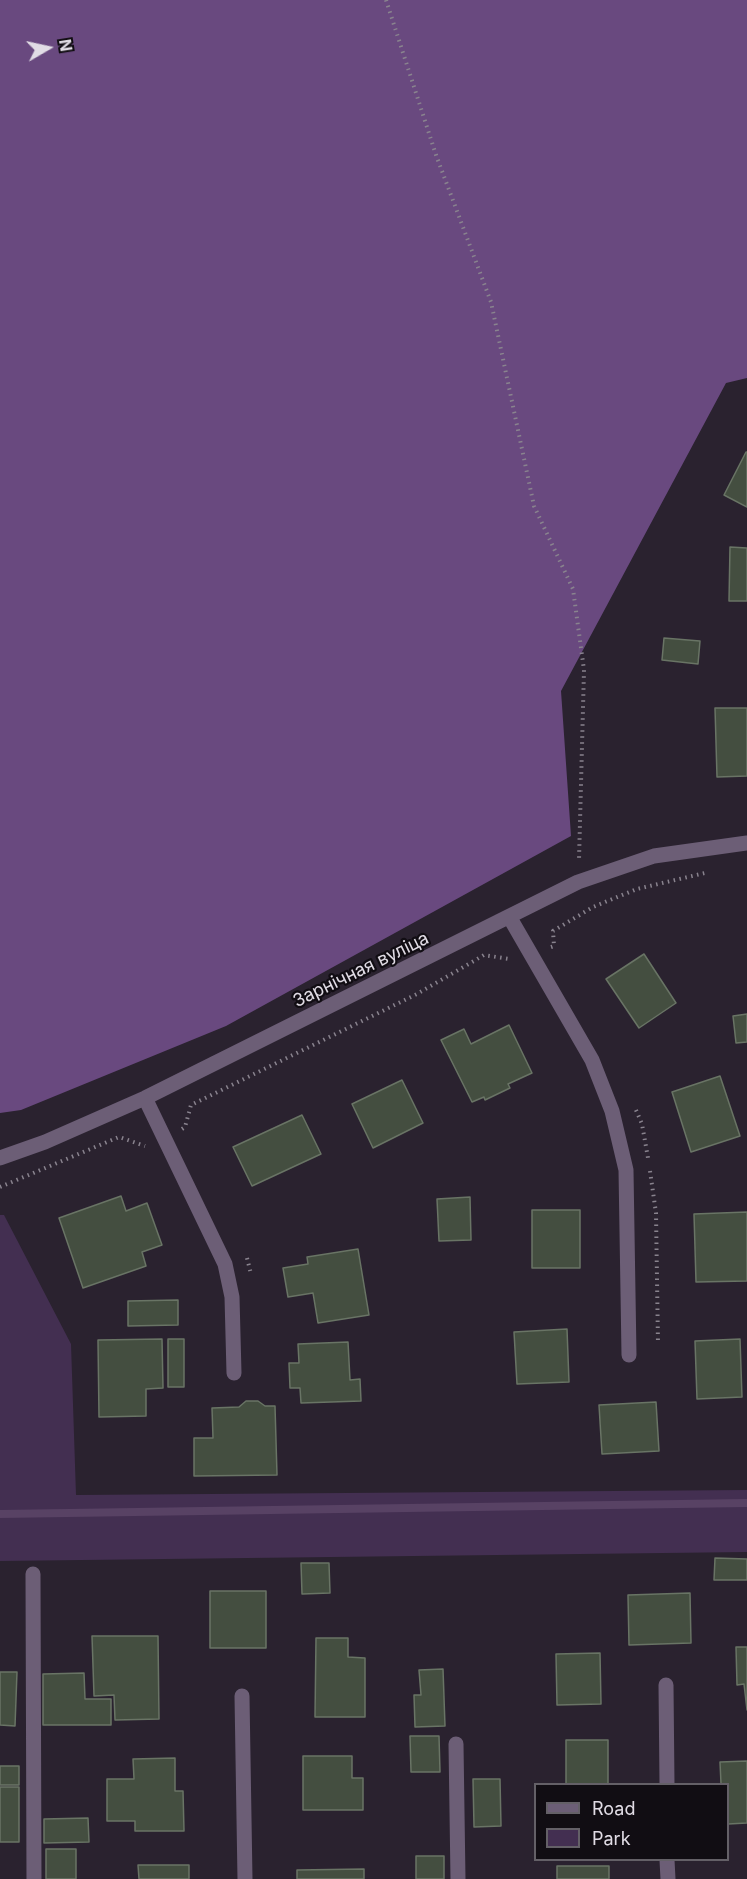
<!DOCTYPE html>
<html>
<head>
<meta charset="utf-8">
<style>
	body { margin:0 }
	#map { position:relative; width:747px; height:1879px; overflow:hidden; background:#2a222f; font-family:Inter,sans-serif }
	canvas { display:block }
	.legend { position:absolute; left:534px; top:1783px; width:195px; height:78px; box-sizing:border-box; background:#110d13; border:2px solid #646067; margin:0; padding:8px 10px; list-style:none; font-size:18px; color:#e1dce5 }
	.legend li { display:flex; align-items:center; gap:12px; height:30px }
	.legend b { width:30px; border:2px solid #646067 }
	.north { position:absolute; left:18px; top:18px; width:60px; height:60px; -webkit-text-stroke:4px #110d13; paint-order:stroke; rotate:81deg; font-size:16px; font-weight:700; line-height:24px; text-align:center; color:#e1dce5 }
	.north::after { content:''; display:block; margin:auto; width:21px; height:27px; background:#e1dce5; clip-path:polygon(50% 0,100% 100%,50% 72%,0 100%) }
</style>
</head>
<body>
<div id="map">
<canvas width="747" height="1879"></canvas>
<ul class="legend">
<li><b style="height:8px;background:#6c5e76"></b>Road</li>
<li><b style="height:16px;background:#432f51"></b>Park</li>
</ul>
<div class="north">N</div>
</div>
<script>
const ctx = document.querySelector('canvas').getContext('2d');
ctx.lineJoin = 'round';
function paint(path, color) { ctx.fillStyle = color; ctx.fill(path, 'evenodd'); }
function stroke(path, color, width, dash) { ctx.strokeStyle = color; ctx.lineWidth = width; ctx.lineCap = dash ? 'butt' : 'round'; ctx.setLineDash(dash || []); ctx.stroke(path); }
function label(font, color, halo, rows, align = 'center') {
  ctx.font = font + ' Inter,sans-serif'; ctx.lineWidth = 4.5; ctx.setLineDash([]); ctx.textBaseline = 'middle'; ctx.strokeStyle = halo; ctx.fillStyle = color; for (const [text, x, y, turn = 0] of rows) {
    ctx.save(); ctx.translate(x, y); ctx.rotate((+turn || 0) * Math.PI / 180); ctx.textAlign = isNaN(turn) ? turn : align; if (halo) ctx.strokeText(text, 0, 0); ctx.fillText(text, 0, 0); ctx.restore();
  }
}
const green = new Path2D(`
	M0,1215h4l67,129 5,151 671,-5v62l-747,9z`);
const forest = new Path2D(`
	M0,0h747v378l-21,5 -165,308 10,145 -345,190 -205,84 -21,3z`);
const stream = new Path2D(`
	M0,1514l747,-11`);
const building = new Path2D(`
	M746,452h1v55l-23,-12z
	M730,547l17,1v53h-18z
	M664,638l36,3 -2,23 -36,-4z
	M715,708h32v68l-30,1z
	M644,954l32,49 -37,25 -33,-49z
	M747,1014v28l-11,1 -3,-27z
	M509,1025l23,48 -24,11 2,4 -25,12 -1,-3 -12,5 -31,-62 23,-11 7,15z
	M720,1076l20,60 -49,16 -19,-60z
	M402,1080l21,43 -50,25 -21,-44z
	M302,1115l19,39 -69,32 -19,-39z
	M121,1196l5,15 21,-8 15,42 -20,7 4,14 -63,22 -24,-70z
	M470,1197l1,43 -32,1 -2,-42z
	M532,1210h48v58h-48z
	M747,1212v69l-51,1 -2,-68z
	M358,1249l11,66 -51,8 -5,-30 -25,4 -5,-29 25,-4 -1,-7z
	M178,1300v25l-50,1v-25z
	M567,1329l2,53 -52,2 -3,-52z
	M162,1339l1,49 -17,1v27l-47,1 -1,-77z
	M168,1339h16v48h-16z
	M740,1339l2,58 -45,2 -2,-58z
	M348,1342l2,38 10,-1 1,22 -60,2 -1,-15h-10l-1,-25h10l-1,-19z
	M246,1401h12l7,5h10l2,69 -83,1v-38h19l-1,-30 27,-1z
	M656,1402l3,49 -57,3 -3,-49z
	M715,1558l32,1v21h-33z
	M301,1563h28l1,30 -28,1z
	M210,1591h56v57h-56z
	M690,1593l1,50 -62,2 -1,-50z
	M92,1636h66l1,83 -44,1 -1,-25 -20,1z
	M316,1638h32v19l17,1v59h-50z
	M736,1647h11v63l-3,-26 -7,1z
	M600,1653l1,51 -44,1 -1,-51z
	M443,1669l2,57 -30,1 -1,-32h7l-2,-25z
	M0,1672h17l-2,54 -15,-1z
	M84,1673l1,26h26v26h-68v-51z
	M410,1736h29l1,36h-29z
	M566,1740h42v44h-42z
	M303,1756h49v22h11v32h-60z
	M175,1758v33h8l1,40h-49v-10h-28v-42h27l-1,-20z
	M747,1761v62l-19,1v-40h-7l-1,-22z
	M0,1766h19v19h-19z
	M473,1779h27l1,47 -27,1z
	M0,1787h19v55h-19z
	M88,1818l1,24 -45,1v-24z
	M46,1849h30v30h-30z
	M416,1856h28v23h-28z
	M138,1865h51v14h-50z
	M557,1866h52v13h-52z
	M364,1869v10h-67v-9z`);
const path = new Path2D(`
	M386,0l50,155 55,147 43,204 39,83 11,81 -5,190
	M551,947l3,-1 -1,-15 40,-24 44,-18 68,-16
	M636,1110l6,14 6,34
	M182,1129l3,-2 6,-22 226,-111 67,-39 25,4
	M650,1171l6,42 2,131
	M0,1187l119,-50 26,9
	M247,1258l4,16`);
const minor = new Path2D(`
	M510,918l82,142 20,51 14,59 3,185
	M145,1098l80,166 7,33 2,76
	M0,1158l45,-16 100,-44 433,-216 76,-26 93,-13
	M33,1574l1,305
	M666,1685l1,99
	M242,1696l3,183
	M456,1744l2,135
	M667,1860l1,19`);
const streetNames = [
	["Зарнічная вуліца",361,970,-26]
];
paint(green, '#432f51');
paint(forest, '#69497f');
stroke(stream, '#584264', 8);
paint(building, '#444e40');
stroke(building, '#697465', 1.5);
stroke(path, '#89838e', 4, [1.5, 4.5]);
stroke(minor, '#6c5e76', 15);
label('18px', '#e1dce5', '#110d13', streetNames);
</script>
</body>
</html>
